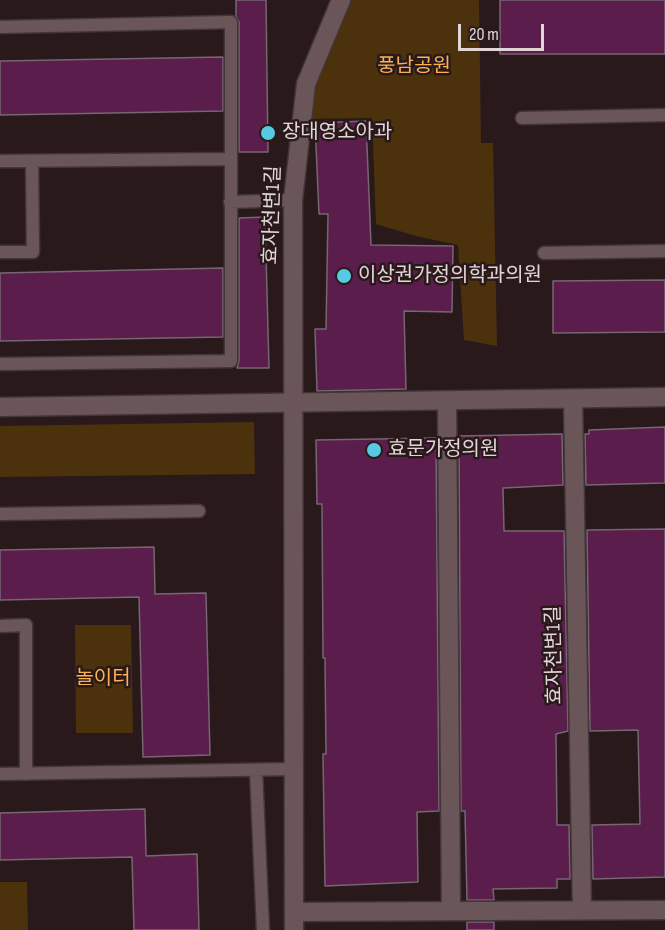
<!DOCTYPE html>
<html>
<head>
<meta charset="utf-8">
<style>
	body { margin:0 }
	#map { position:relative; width:665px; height:930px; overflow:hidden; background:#29191b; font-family:"Sofia Sans Condensed",sans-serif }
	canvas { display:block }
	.scale { position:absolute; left:458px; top:24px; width:86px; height:27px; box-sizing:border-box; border:3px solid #e1d5d7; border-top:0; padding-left:8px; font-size:18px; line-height:21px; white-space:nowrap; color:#e1d5d7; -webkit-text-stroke:4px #29191b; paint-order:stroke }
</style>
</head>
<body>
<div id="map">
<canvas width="665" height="930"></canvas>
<div class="scale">20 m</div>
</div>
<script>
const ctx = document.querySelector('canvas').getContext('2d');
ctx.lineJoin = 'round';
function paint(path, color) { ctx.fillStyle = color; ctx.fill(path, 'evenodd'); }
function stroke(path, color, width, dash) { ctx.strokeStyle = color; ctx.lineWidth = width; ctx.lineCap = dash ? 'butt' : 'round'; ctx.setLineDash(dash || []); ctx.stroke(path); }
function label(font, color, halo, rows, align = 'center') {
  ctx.font = font + ' "Sofia Sans Condensed","Noto Sans KR",sans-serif'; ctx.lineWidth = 5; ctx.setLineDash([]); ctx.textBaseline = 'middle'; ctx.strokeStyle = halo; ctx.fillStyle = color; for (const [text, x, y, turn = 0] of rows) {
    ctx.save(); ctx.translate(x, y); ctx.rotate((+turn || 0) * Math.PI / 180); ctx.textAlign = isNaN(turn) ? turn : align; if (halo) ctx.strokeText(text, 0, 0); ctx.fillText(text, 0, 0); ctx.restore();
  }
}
const green = new Path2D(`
	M341,0h138l2,143h12l4,203 -33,-6 -6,-95 -42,-9 -40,-12 -4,-106 -70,1z
	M254,422l1,52 -255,3v-51z
	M75,625h56l2,108h-57z
	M0,882h27l1,48h-28z`);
const building = new Path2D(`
	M236,0h30l2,152h-29v-130l-3,-6z
	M500,0h165v54h-165z
	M223,57v54l-223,4v-54z
	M366,121l5,124 82,1 -1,66 -48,-1 2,78 -89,2 -2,-62h11l2,-115h-9l-4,-91z
	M265,217l4,151h-32l2,-7v-143z
	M223,268v69l-223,4v-68z
	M665,280v52l-112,1v-52z
	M665,427v56l-79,2 -1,-51h4v-4z
	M562,434l1,51 -60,3 1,43h60l4,200 -12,3 1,91h12l1,54h-13v9l-64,1 1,11h-27l-2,-89h-4l-2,-373 1,-2z
	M436,438l3,373 -22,1 1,70 -93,4 -2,-132h3l-1,-96h-2l-1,-154h-5l-1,-64z
	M665,529v348l-72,2 -1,-54 48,-1 -2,-94 -48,1 -3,-201z
	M154,547l1,47 51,-1 4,162 -67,2 -4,-160 -139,3v-50z
	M145,809l1,47 51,-2 2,76h-65l-2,-73 -132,3v-47z
	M467,922h27v8h-27z`);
const lane = new Path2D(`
	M0,27l231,-5v339l-231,3
	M522,118l143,-3
	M0,161l230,-2
	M230,202l63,-2
	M0,252h33l-1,-91
	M544,253l121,-2
	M0,514l199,-3
	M0,626l26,-1v149
	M256,770l7,160
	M0,774l294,-5`);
const street = new Path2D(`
	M573,399l9,511
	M447,401l4,510
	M0,407l665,-10
	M294,912l371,-2
	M294,930l-1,-730 13,-116 35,-84`);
const markers = [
	[268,133,8,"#57c9e2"],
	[344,276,8,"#57c9e2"],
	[374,450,8,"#57c9e2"]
];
const parkNames = [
	["풍남공원",414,67],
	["놀이터",103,679]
];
const poiNames = [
	["장대영소아과",282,133],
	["이상권가정의학과의원",358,276],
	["효문가정의원",388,450]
];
const streetNames = [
	["효자천변1길",273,215,-88],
	["효자천변1길",555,655,-91]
];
paint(green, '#4c310d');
paint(building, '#5a1d4c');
stroke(building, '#776672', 1.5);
stroke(lane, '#433638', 15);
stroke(street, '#433638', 21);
stroke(lane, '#6a5659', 12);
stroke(street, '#6a5659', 18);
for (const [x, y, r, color] of markers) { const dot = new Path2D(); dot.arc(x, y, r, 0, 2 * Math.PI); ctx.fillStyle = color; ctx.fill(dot); stroke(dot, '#29191b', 2); }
label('20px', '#fab154', '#29191b', parkNames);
label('20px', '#e1d5d7', '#29191b', poiNames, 'left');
label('20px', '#e1d5d7', '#29191b', streetNames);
</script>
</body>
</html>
